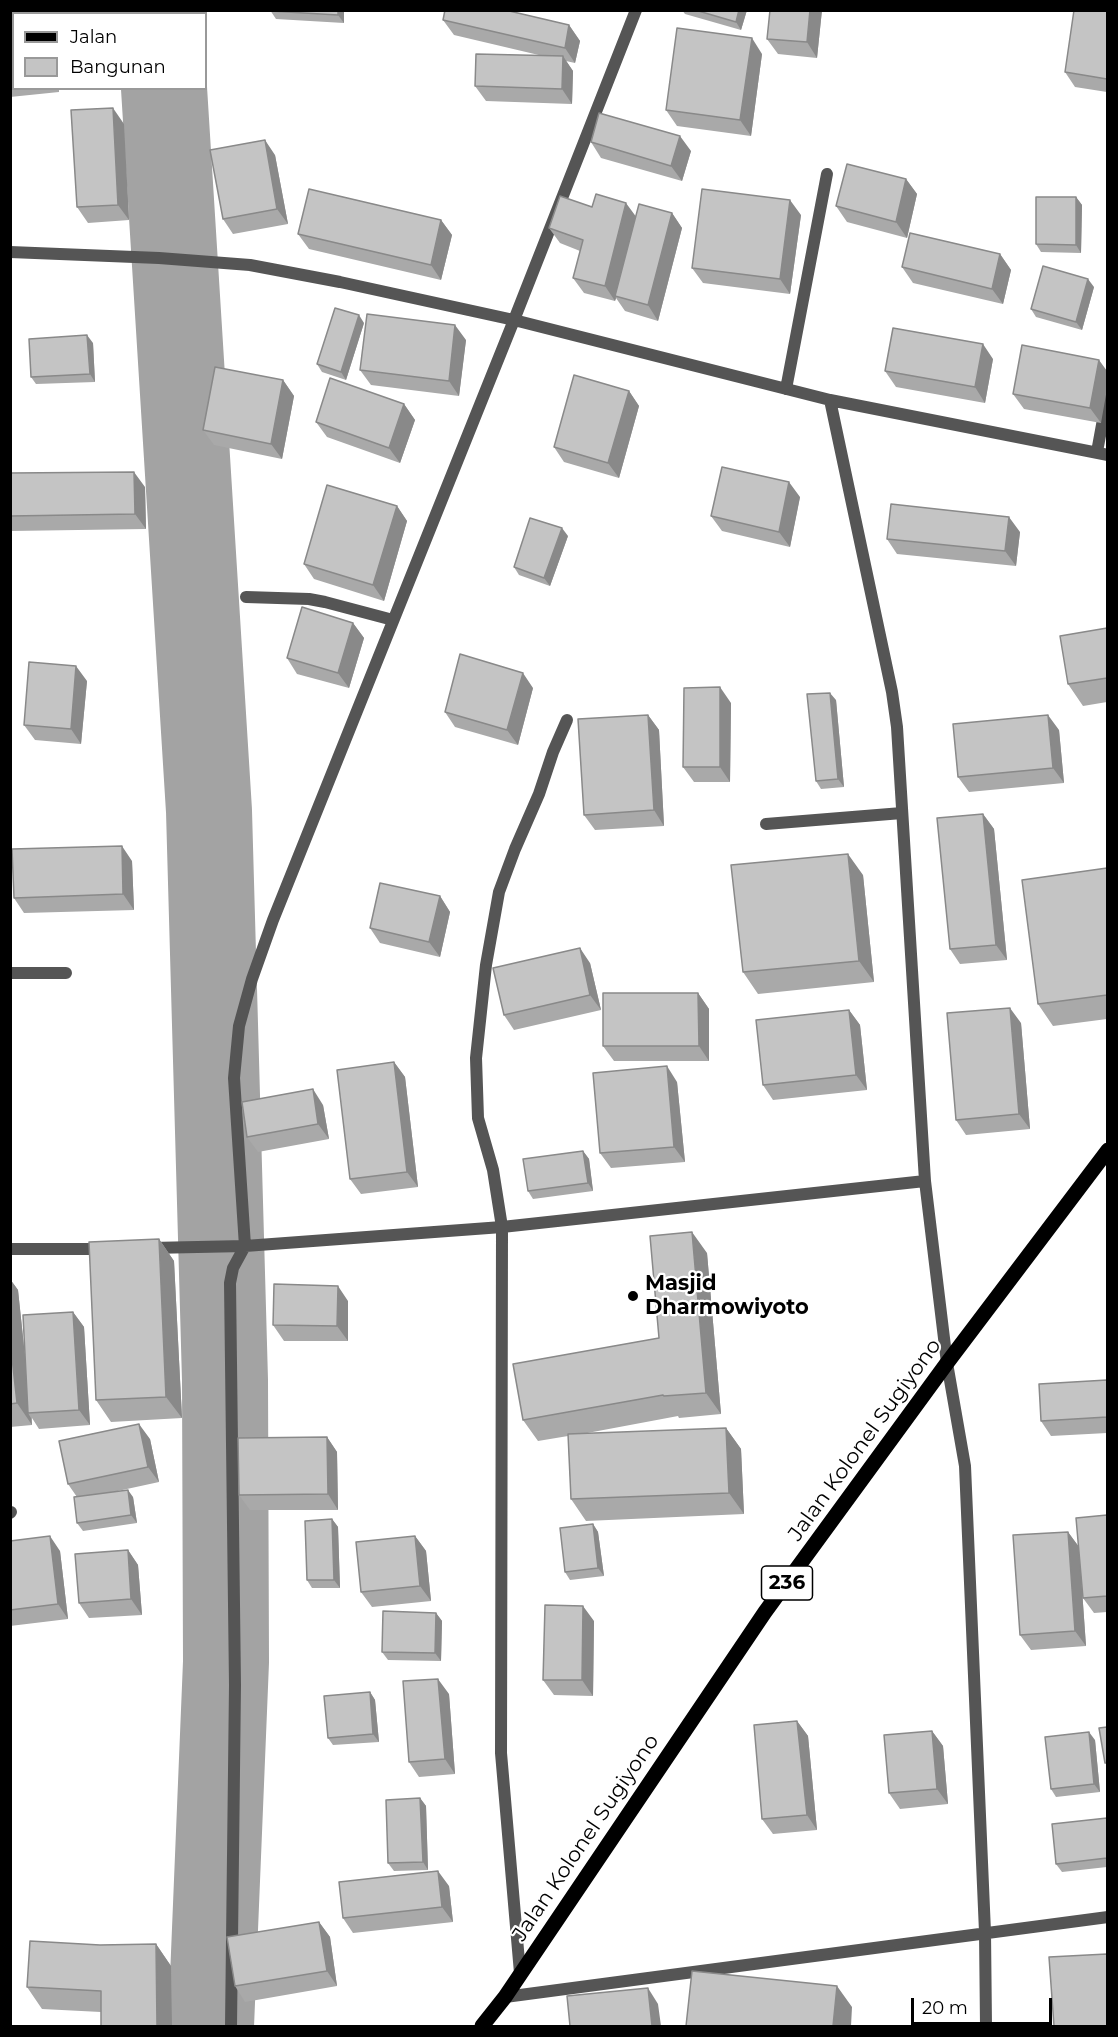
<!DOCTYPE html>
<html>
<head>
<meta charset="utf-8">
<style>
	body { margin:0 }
	#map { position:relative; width:1118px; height:2037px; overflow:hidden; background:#fff; font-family:Montserrat,sans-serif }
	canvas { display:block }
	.frame { position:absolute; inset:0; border:12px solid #000; pointer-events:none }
	.legend { position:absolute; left:12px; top:12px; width:195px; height:78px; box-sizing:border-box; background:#fff; border:2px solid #999; margin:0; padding:8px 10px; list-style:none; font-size:18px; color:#000 }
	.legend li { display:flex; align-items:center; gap:12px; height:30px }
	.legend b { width:30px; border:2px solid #999 }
	.scale { position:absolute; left:911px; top:1998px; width:141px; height:27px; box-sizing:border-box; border:3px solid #000; border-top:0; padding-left:8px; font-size:18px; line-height:21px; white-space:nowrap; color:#000; -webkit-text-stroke:4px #fff; paint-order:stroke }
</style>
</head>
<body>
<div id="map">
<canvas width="1118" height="2037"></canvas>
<div class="frame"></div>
<ul class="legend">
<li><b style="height:8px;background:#000"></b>Jalan</li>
<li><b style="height:16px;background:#c4c4c4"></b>Bangunan</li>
</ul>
<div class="scale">20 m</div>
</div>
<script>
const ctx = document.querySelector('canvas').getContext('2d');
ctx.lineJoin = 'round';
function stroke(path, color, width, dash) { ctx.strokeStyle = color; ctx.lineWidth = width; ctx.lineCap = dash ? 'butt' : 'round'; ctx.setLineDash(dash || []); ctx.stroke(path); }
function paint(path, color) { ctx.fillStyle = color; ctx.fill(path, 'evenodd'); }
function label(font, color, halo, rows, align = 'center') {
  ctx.font = font + ' Montserrat,sans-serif'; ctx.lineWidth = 4.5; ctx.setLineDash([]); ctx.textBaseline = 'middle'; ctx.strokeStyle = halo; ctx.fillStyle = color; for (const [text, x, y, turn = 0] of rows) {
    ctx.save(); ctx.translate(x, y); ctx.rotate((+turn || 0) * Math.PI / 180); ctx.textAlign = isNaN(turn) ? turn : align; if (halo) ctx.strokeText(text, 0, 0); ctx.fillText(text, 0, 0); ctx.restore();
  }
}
const river = new Path2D(`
	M159,14l1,-4
	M164,88l45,723 16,569 1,282 -15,364`);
const minor = new Path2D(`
	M10,14l14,-4
	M10,252l149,6 91,7 90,17 174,38 316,80 278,55
	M786,389l41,-215
	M830,400l62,292 5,35 28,454 22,182 18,103 20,466 1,94
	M1097,452l11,-60
	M246,597l63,2 16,3 68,18
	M766,824l136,-11
	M10,973h56
	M150,1248l95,-2 257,-19 423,-46
	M10,1249h95
	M10,1513l1,-1
	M520,1973l-19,-220 1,-526 -9,-57 -15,-52 -2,-60 10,-93 13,-73 16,-43 24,-55 14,-42 14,-32
	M505,1997l603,-80
	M231,2026l4,-341 -5,-402 3,-15 12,-22 -11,-168 5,-52 13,-47 21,-59 241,-600 122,-310`);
const primary = new Path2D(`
	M482,2026l23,-29 260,-385 182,-249 161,-213`);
const wall = new Path2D(`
	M270,10h74v13l-68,-4z
	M682,10h65l-6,20 -56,-16z
	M770,10h52l-5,48 -39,-4 -11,-15z
	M1107,11v81l-32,-5 -10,-15z
	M443,20l126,5 11,16 -5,22 -9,-2 7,10 -1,33 -86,-3 -11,-15 68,-30 -89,-21z
	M762,54l-11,82 -74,-10 -11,-16z
	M10,66l4,22h45v4l-49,5z
	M124,124l5,96 -41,3 -11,-16z
	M591,142l100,9 -9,30 -81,-23z
	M275,155l13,69 -55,10 -10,-15z
	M906,179l11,15 -10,44 -60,-16 -11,-16z
	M1076,197l6,8 -1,48 -40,-1 -5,-8z
	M592,207l44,9 36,-3 10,15 -24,93 -33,-10 -9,-13 -1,3 -31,-8 -11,-15 7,-27 -20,-8 -11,-15z
	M801,215l-11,79 -87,-11 -11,-15z
	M441,220l11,15 -11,45 -132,-31 -11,-15z
	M1000,254l11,16 -8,34 -90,-21 -11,-16z
	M1094,287l-12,43 -46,-13 -5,-8z
	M364,323l-18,57 -24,-8 -5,-8z
	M466,340l-7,56 -88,-11 -11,-15z
	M93,343l2,39 -59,2 -5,-7z
	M993,359l-8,44 -89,-16 -11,-16z
	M1099,360l2,63 -77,-14 -11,-15z
	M283,380l11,16 -12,63 -68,-14 -11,-15z
	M629,391l10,15 -20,72 -55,-16 -10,-15z
	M404,404l11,16 -15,43 -73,-26 -11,-15z
	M10,473l135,14 1,42 -136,2z
	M800,497l-10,50 -68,-16 -11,-15z
	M397,506l10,15 -23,80 -70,-22 -10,-15z
	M1020,532l-4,34 -119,-12 -10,-15z
	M568,536l-18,50 -31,-11 -5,-8z
	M353,623l11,15 -15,50 -52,-14 -10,-16z
	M1107,628v74l-24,4 -15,-22z
	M87,681l-6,63 -46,-4 -11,-15z
	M533,688l-15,57 -63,-18 -10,-15z
	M836,700l8,87 -23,2 -5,-8z
	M731,703l-1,79h-36l-11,-15z
	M648,715l11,15 5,96 -69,4 -11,-15z
	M1059,730l5,53 -95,9 -11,-15z
	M983,814l11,15 13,131 -47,4 -10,-15z
	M132,861l2,49 -110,3 -10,-15z
	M1107,868v151l-54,7 -15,-22z
	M863,875l11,107 -116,12 -15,-22z
	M440,896l10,16 -10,45 -60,-14 -10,-15z
	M590,963l11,47 -87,20 -10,-15z
	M698,993l11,16v52h-95l-11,-15z
	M849,1010l11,15 7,65 -94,10 -10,-15z
	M1021,1023l9,106 -64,6 -10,-15z
	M394,1062l11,15 13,110 -57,7 -11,-15z
	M677,1082l8,80 -74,6 -11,-15z
	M323,1105l6,34 -71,13 -11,-15z
	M583,1151l6,8 4,32 -60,8 -5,-8z
	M159,1239l15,22 8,157 -71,4 -15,-22z
	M707,1253l14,161 -42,4 -1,-2 -96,18 144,-6 15,21 3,65 -158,7 -15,-22 -3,-63 -30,5 -15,-21 136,-82z
	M10,1279l8,11 8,75 47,-53 11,15 6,98 -51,4 -7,-11v7l-22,2z
	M348,1301v40h-64l-11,-16z
	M1107,1380v53l-56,3 -10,-15z
	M327,1437l10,15 1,58h-88l-11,-15z
	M150,1439l9,43 -46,10 20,5 4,26 -54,8 -6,-8v-26l-9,-13z
	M1107,1515v97l-13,1 -11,-15z
	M332,1519l6,8 2,61h-28l-5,-8z
	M593,1524l5,8 6,44 -34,4 -5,-8z
	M1068,1532l11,15 7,99 -55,4 -11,-15z
	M415,1536l11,15 5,50 -59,6 -11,-15z
	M10,1541l50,10 8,68 -58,7z
	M128,1550l10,15 4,50 -53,3 -10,-15z
	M436,1613l6,8 -1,40 -53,-1 -6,-8z
	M594,1621l-1,75 -39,-1 -11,-15z
	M370,1692l5,8 4,42 -46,3 -5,-7z
	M449,1694l6,80 -36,3 -10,-15z
	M797,1721l11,15 9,94 -44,4 -11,-15z
	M932,1731l11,15 5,58 -48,5 -11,-16z
	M1095,1740l5,52 -44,5 -5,-8z
	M420,1798l6,8 2,64 -34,1 -6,-8z
	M1107,1818v49l-45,5 -6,-8z
	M449,1886l4,36 -100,11 -10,-15z
	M319,1922l11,15 7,49 -92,16 -10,-16z
	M156,1944l15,22 1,60h-71v-14l-59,-3 -15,-22 73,-42z`);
const shadedWall = new Path2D(`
	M338,10h6v13l-6,-8z
	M739,10h8l-6,20 -5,-8z
	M810,10h12l-5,48 -10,-16z
	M569,25l11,16 -5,22 -10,-15z
	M752,38l10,16 -11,82 -11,-16z
	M563,56l10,15 -1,33 -10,-15z
	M113,108l11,16 5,96 -11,-15z
	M680,136l11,15 -9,30 -11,-15z
	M265,140l10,15 13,69 -11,-15z
	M906,179l11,15 -10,44 -11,-16z
	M1076,197l6,8 -1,48 -5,-8z
	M790,200l11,15 -11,79 -10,-15z
	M626,203l11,15 -22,78 1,2 -1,3 -10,-15z
	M672,213l10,15 -24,93 -10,-16z
	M441,220l11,15 -11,45 -10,-15z
	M1000,254l11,16 -8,34 -11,-15z
	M1088,279l6,8 -12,43 -6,-8z
	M359,315l5,8 -18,57 -5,-8z
	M455,325l11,15 -7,56 -10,-15z
	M87,335l6,8 2,39 -5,-8z
	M983,344l10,15 -8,44 -10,-16z
	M1099,360l8,11v18l-6,34 -11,-15z
	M283,380l11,16 -12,63 -11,-15z
	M629,391l10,15 -20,72 -11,-15z
	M404,404l11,16 -15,43 -11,-15z
	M134,472l11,15 1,42 -11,-15z
	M789,482l11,15 -10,50 -11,-15z
	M397,506l10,15 -23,80 -11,-16z
	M1009,517l11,15 -4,34 -11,-15z
	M562,528l6,8 -18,50 -6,-8z
	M353,623l11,15 -15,50 -11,-15z
	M76,666l11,15 -6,63 -10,-15z
	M523,673l10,15 -15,57 -11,-15z
	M720,687l11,16 -1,79 -10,-15z
	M830,693l6,7 8,87 -6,-8z
	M648,715l11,15 5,96 -10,-16z
	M1048,715l11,15 5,53 -11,-15z
	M983,814l11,15 13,131 -11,-15z
	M122,846l10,15 2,49 -11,-16z
	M848,854l15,21 11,107 -15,-21z
	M440,896l10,16 -10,45 -11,-15z
	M580,948l10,15 11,47 -11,-15z
	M698,993l11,16v52l-10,-15z
	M1010,1008l11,15 9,106 -11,-15z
	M849,1010l11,15 7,65 -11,-15z
	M394,1062l11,15 13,110 -11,-15z
	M667,1066l10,16 8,80 -11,-15z
	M313,1089l10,16 6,34 -11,-15z
	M583,1151l6,8 4,32 -5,-8z
	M692,1232l15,21 14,161 -15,-21z
	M159,1239l15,22 8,157 -16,-21z
	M10,1279l8,11 13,123h-3l3,5 1,7 -15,-22 -7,-63z
	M338,1286l10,15v40l-11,-15z
	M73,1312l11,15 6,98 -11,-15z
	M139,1424l11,15 9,43 -11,-15z
	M726,1428l15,21 3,65 -15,-21z
	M327,1437l10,15 1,58 -10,-16z
	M128,1490l5,7 4,26 -6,-8z
	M332,1519l6,8 2,61 -6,-8z
	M593,1524l5,8 6,44 -6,-8z
	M1068,1532l11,15 7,99 -11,-15z
	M50,1536l10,15 8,68 -10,-15z
	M415,1536l11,15 5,50 -11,-15z
	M128,1550l10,15 4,50 -11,-16z
	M583,1606l11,15 -1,75 -11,-16z
	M436,1613l6,8 -1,40 -6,-8z
	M438,1679l11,15 6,80 -10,-15z
	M370,1692l5,8 4,42 -6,-8z
	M797,1721l11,15 9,94 -10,-15z
	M932,1731l11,15 5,58 -11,-15z
	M1089,1732l6,8 5,52 -6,-8z
	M420,1798l6,8 2,64 -5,-8z
	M438,1871l11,15 4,36 -11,-15z
	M319,1922l11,15 7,49 -10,-15z
	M156,1944l15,22 1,60h-15z
	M837,1986l15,21 -1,19h-18z
	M648,1988l10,16 3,22h-9z`);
const building = new Path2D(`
	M338,10v5l-68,-4v-1z
	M445,10h60l64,15 -4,23 -122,-28z
	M695,10h44l-3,12z
	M770,10h40l-3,32 -40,-3z
	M1074,10l33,1v68l-42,-7z
	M677,28l75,10 -12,82 -74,-10z
	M476,54l87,2 -1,33 -87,-3z
	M10,66h4v22h-4z
	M113,108l5,97 -41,2 -6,-97z
	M599,113l81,23 -9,30 -80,-24z
	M265,140l12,69 -54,10 -13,-69z
	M847,164l59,15 -10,43 -60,-16z
	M309,189l132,31 -10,45 -133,-31z
	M702,189l88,11 -10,79 -88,-11z
	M596,194l30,9 -21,83 -32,-8 10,-38 -34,-12 11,-32 32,11z
	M1036,197h40v48l-40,-1z
	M639,204l33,9 -24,92 -33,-9z
	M910,233l90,21 -8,35 -90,-22z
	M1043,266l45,13 -12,43 -45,-13z
	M335,308l24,7 -18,57 -24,-8z
	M367,314l88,11 -6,56 -89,-11z
	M893,328l90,16 -8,43 -90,-16z
	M87,335l3,39 -59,3 -2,-38z
	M1022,345l77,15 -9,48 -77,-14z
	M215,367l68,13 -12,64 -68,-14z
	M574,375l55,16 -21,72 -54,-16z
	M330,378l74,26 -15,44 -73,-26z
	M722,467l67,15 -10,50 -68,-16z
	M134,472l1,42 -125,2v-43z
	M327,485l70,21 -24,79 -69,-21z
	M891,504l118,13 -4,34 -118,-12z
	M530,518l32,10 -18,50 -30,-11z
	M302,607l51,16 -15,50 -51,-15z
	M1107,628v50l-39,6 -8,-48z
	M460,654l63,19 -16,57 -62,-18z
	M29,662l47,4 -5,63 -47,-4z
	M720,687v80h-37l1,-79z
	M830,693l8,86 -22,2 -9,-87z
	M648,715l6,95 -70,5 -6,-96z
	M1048,715l5,53 -95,9 -5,-53z
	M983,814l13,131 -46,4 -13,-131z
	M122,846l1,48 -109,4 -2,-49z
	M848,854l11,107 -116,11 -12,-107z
	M1107,868v127l-69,9 -16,-124z
	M380,883l60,13 -11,46 -59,-14z
	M580,948l10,47 -86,20 -11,-47z
	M603,993h95l1,53h-96z
	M1010,1008l9,106 -63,6 -9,-107z
	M849,1010l7,65 -93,10 -7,-65z
	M394,1062l13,110 -57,7 -13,-109z
	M667,1066l7,81 -74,6 -7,-80z
	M313,1089l5,35 -71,13 -5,-35z
	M583,1151l5,32 -60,8 -5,-32z
	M692,1232l14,161 -42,3 -1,-1 -140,25 -10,-56 146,-26 -9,-102z
	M159,1239l7,158 -70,3 -7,-158z
	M274,1284l64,2 -1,40 -64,-1z
	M73,1312l6,98 -51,3 -5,-98z
	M10,1340l7,63 -7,1z
	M1107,1380v37l-66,4 -2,-37z
	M139,1424l9,43 -80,17 -9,-43z
	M726,1428l3,65 -158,6 -3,-65z
	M327,1437l1,57 -89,1 -1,-57z
	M128,1490l3,25 -54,8 -3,-26z
	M1107,1515v81l-24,2 -7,-80z
	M332,1519l2,61h-27l-2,-59z
	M593,1524l5,44 -33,4 -5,-44z
	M1068,1532l7,99 -55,4 -7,-100z
	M50,1536l8,68 -48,6v-69z
	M415,1536l5,50 -59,6 -5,-50z
	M128,1550l3,49 -52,4 -4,-49z
	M545,1605l38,1 -1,74h-39z
	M383,1611l53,2 -1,40 -53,-1z
	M438,1679l7,80 -36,3 -6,-81z
	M370,1692l3,42 -45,4 -4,-42z
	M797,1721l10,94 -45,4 -8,-94z
	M1107,1727v36h-2l-6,-35z
	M932,1731l5,58 -48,4 -5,-58z
	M1089,1732l5,52 -43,5 -6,-52z
	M420,1798l3,64 -35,1 -2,-63z
	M1107,1818v40l-51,6 -4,-40z
	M438,1871l4,36 -99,11 -4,-36z
	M319,1922l8,49 -92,15 -8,-49z
	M30,1941l70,4 56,-1 1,82h-56v-35l-74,-4z
	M1107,1954v72h-53l-5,-69z
	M692,1971l145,15 -4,40h-147z
	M648,1988l4,38h-82l-3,-30z`);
const markers = [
	[633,1296,6,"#000"]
];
const shields = [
	[787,1583,51]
];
const shieldNames = [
	["236",787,1583]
];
const poiNames = [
	["Masjid",645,1284],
	["Dharmowiyoto",645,1308]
];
const streetNames = [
	["Jalan Kolonel Sugiyono",865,1440,-54],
	["Jalan Kolonel Sugiyono",586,1838,-56]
];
stroke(river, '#a3a3a3', 86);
stroke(minor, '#555', 12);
stroke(primary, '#000', 15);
paint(wall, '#a9a9a9');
paint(shadedWall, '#898989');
paint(building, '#c4c4c4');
stroke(building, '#898989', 1.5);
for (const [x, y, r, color] of markers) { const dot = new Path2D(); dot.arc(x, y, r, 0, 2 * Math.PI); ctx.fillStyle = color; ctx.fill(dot); stroke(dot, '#fff', 2); }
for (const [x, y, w] of shields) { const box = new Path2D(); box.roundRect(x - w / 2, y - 17, w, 34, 4.5); ctx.fillStyle = '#fff'; ctx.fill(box); stroke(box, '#000', 1.5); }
label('bold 20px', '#000', null, shieldNames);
label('bold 21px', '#000', '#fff', poiNames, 'left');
label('21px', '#000', '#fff', streetNames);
</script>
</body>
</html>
